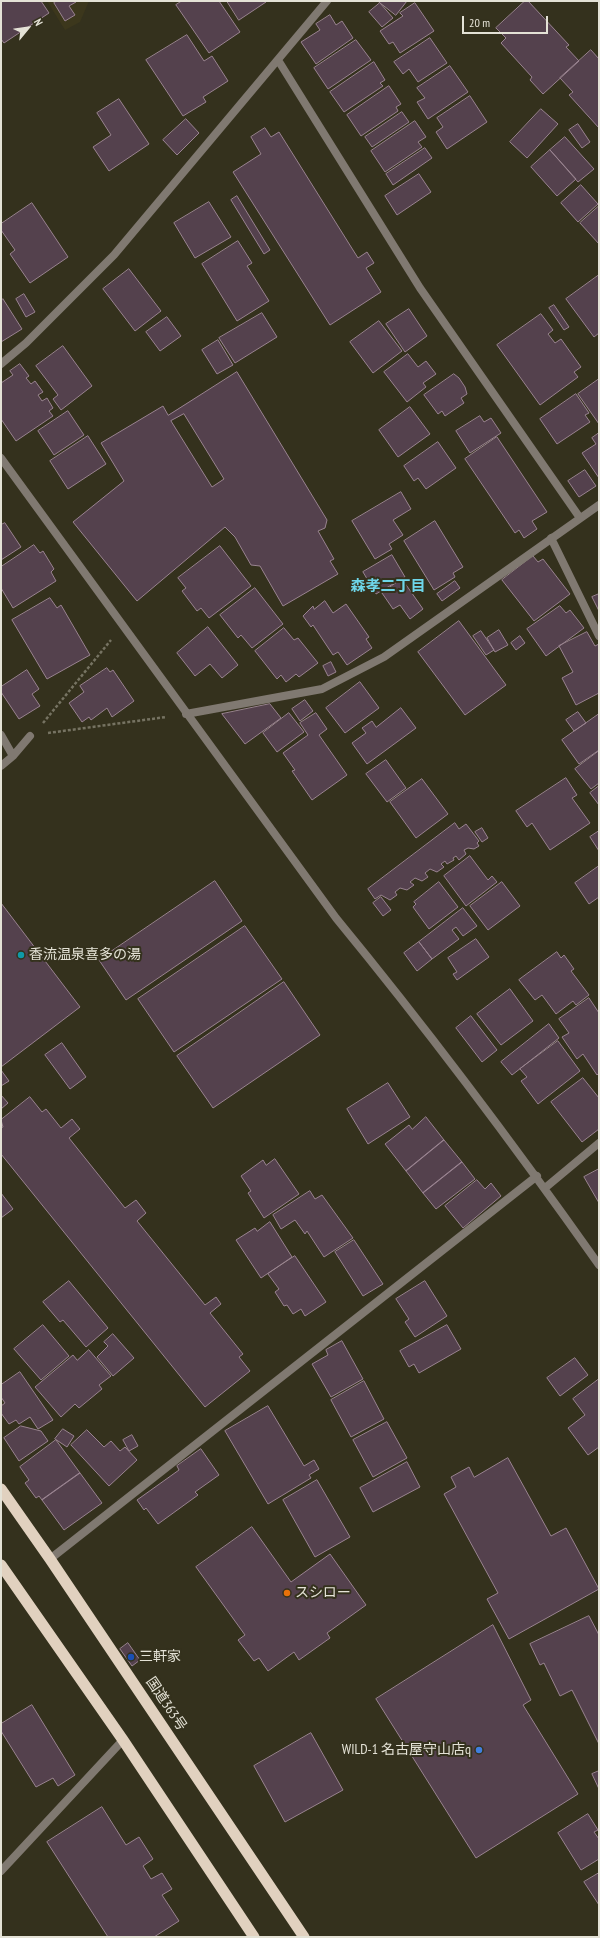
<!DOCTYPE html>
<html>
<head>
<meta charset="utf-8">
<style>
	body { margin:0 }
	#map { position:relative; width:600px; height:1938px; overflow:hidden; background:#34311d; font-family:"PT Sans Narrow",sans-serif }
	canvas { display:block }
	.frame { position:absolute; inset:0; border:2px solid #e4e2d6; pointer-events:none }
	.north { position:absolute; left:8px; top:8px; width:40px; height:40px; -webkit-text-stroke:3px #34311d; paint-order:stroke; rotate:61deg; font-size:11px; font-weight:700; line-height:16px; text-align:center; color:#e4e2d6 }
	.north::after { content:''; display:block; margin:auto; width:14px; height:18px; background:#e4e2d6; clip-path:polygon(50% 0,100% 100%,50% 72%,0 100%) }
	.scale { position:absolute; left:462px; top:16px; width:86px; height:18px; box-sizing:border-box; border:2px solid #e4e2d6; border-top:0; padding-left:5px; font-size:12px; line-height:14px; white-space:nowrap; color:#e4e2d6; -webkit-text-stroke:3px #34311d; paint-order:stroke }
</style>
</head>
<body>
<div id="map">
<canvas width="600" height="1938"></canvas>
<div class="frame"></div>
<div class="north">N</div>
<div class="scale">20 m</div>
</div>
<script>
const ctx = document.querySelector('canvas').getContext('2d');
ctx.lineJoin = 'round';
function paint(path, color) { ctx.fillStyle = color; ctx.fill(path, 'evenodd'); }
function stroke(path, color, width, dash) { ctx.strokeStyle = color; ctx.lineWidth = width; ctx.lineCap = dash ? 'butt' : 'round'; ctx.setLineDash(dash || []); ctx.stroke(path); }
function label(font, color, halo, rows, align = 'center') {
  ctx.font = font + ' "PT Sans Narrow","Noto Sans JP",sans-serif'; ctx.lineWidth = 4; ctx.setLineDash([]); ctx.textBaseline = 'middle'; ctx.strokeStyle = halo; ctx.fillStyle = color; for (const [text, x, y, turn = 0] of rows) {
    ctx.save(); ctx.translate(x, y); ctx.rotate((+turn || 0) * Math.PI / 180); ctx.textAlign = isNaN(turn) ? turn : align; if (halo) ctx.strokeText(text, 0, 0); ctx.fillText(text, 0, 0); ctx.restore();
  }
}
const built = new Path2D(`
	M47,1h42l-9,21 -15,8z`);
const building = new Path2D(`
	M1,1h40l8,12 -45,30 -3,-4z
	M57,1h18l1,1 -7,4 6,9 -10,6 -11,-18z
	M182,1h37l21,31 -31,21 -33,-48z
	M227,1h38l1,1 -27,18z
	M378,1h29l-11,14z
	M525,1h3l41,44 -3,2 13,14 -36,33 -13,-14 2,-3 -31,-34 5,-5 -10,-10z
	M380,3l13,15 -11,9 -13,-15z
	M415,3l19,28 -34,22 -7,-11 -4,2 -9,-13 23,-15 -3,-3z
	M330,15l6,10 6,-4 11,17 -37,26 -15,-22 19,-12 -4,-6z
	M187,35l17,26 8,-5 16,25 -25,16 3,5 -23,14 -37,-56z
	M430,38l17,25 -29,19 -9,-13 -6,5 -9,-12z
	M356,40l15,20 -43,29 -14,-21z
	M591,50l8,9v69l-30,-33 4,-3 -13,-14z
	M374,62l11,18 -5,3 3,3 -39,26 -14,-20z
	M450,66l18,26 -40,27 -11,-17 8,-4 -8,-10z
	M389,86l12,18 -5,3 2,4 -37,25 -14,-21z
	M470,96l17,26 -40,27 -11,-17 7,-5 -6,-9z
	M119,99l30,45 -40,27 -16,-24 18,-12 -14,-22z
	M541,109l17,15 -31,34 -17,-16z
	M402,112l7,10 -37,25 -7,-10z
	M186,119l13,14 -22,22 -14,-15z
	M415,121l11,16 -8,5 4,5 -37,25 -14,-21z
	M578,124l12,18 -8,6 -13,-18z
	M265,128l6,9 8,-5 79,126 9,-6 7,11 -8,5 15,24 -51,33 -97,-153 28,-18 -10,-17z
	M565,137l29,32 -16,13 -28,-32z
	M425,148l7,10 -39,27 -7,-11z
	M550,150l26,29 -19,17 -26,-29z
	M419,174l12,18 -34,23 -12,-19z
	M581,185l17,19 -20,18 -17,-19z
	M237,196l33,54 -6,4 -33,-54z
	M209,202l22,35 -36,21 -21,-35z
	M32,203l36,54 -38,26 -20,-29 5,-4 -14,-20v-6z
	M599,206v38l-19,-21z
	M238,241l14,22 -5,3 22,35 -32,20 -35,-57z
	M129,269l32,42 -26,20 -32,-42z
	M599,275v58l-5,4 -28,-38z
	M24,294l11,18 -9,5 -10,-18z
	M3,299l19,30 -21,13v-41z
	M554,305l15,22 -5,3 -15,-22z
	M409,309l18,27 -22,16 -19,-28z
	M262,313l15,24 -42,26 -16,-25z
	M541,314l12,16 -5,4 7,9 6,-4 20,28 -7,5 4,5 -38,28 -43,-60z
	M167,317l14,19 -21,15 -14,-19z
	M379,321l23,30 -29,22 -23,-31z
	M218,340l15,25 -16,9 -15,-24z
	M63,346l29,40 -31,24 -8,-11 5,-4 -22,-29z
	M408,354l10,13 8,-6 10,13 -13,9 3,4 -19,15 -23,-30z
	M20,364l9,12 -3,2 5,6 4,-3 8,11 -5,3 4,6 5,-3 6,10 -4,3 4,5 -37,25 -15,-22v-36l12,-8 -3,-4z
	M237,372l90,148 -2,8 -7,3 16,28 -4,2 8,13 -55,32 -23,-40 -9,-1 -16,-28 -10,-10 -88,74 -64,-79 51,-41 -23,-38 62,-37 5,9zM184,414l40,65 -12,8 -41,-66z
	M454,374l5,4 6,9 2,7 -6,4 3,5 -19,13 -3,-5 -4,3 -14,-19z
	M599,379v45l-21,-30z
	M576,394l13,19 -4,2 5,7 -33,22 -17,-25z
	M410,407l20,27 -32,23 -19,-27z
	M68,411l16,24 -30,20 -16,-24z
	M480,416l4,6 7,-4 10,15 -31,20 -14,-22z
	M599,433v45l-17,-25 14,-9 -4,-6z
	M88,436l18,28 -38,25 -18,-28z
	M497,437l50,75 -15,9 5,8 -13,9 -5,-8 -4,3 -50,-74z
	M438,442l18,26 -30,21 -8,-11 -4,3 -10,-15z
	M585,470l11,16 -17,11 -11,-16z
	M401,492l10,17 -18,11 10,15 -14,9 3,5 -17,10 -23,-38z
	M435,521l28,46 -10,6 2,4 -21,13 -30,-49z
	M5,523l16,24 -20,13v-35z
	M34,545l6,8 3,-2 11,18 -3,3 5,9 -43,27 -12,-20v-21z
	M220,546l31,40 -42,32 -8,-10 -4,3 -15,-20 4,-3 -8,-10z
	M392,555l13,22 -29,17 -13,-22z
	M533,556l5,6 5,-3 27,35 -36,27 -32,-41z
	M402,579l21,30 -13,10 -10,-14 -7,4 -11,-16z
	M455,581l5,7 -18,13 -5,-7z
	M255,588l28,36 -31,24 -11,-13 -3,3 -18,-23z
	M599,594v17l-7,-14z
	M50,598l7,10 4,-3 29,50 -43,24 -35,-59z
	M325,601l8,12 13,-9 23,33 -3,2 6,9 -25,17 -9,-13 -5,3 -20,-30 -2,2 -8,-11 10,-10 1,3z
	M560,606l6,7 4,-3 14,18 -38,28 -19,-27z
	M459,621l47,64 -41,30 -47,-63z
	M208,627l30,38 -16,13 -12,-14 -15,12 -18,-23z
	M284,628l10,12 4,-2 20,25 -19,14 -3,-3 -10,8 -5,-7 -4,4 -22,-28z
	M499,630l9,15 -13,7 -8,-14z
	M481,631l13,19 -8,5 -13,-19z
	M587,632l8,14 4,-2v49l-23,12 -14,-27 11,-6 -14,-26z
	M520,636l5,7 -9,7 -5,-7z
	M331,662l5,10 -8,4 -5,-10z
	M107,668l3,4 3,-2 21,31 -22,16 -5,-9 -16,12 -2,-3 -7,5 -13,-19 15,-11 -4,-6z
	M27,670l12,19 -7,5 8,12 -21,13 -18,-27v-5z
	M360,682l19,26 -34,25 -19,-25z
	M305,700l8,11 -13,10 -8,-12z
	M270,704l11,14 -36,26 -23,-30z
	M401,708l15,20 -49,36 -15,-21 14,-10 -4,-5 10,-7 4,6z
	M578,712l8,11 -12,8 -8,-11z
	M289,713l15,19 -27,20 -14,-19z
	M316,713l11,16 -8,6 28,40 -35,25 -20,-29 3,-1 -12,-17 25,-18 -8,-12z
	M599,714v36l-20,14 -17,-24z
	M599,751v32l-8,6 -16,-20z
	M386,760l20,28 -19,14 -21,-28z
	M566,778l11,17 -5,3 18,25 -40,27 -18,-27 -5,4 -11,-16z
	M422,779l26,35 -32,24 -26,-36z
	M599,786v19l-9,-12z
	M455,823l4,6 7,-5 13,17 -2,2 2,3 -5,3 -6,-1 -4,2 2,4 -7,6 -3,-4 -3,2 1,2 -7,4 -2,-3 -4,3 3,3 -7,5 -7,-3 -5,4 3,4 -6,4 -7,-3 -5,4 4,3 -7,5 -7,-2 -5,4 2,3 -7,5 -9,-5 -6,4 -7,-10z
	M482,828l6,10 -6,4 -7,-10z
	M599,831v20l-9,-14z
	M470,856l18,24 4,-4 5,6 -31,24 -22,-30z
	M599,866v31l-10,7 -14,-21z
	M215,881l27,40 -116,79 -27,-40z
	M439,882l19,25 -29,22 -16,-22 3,-3 -2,-2z
	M502,882l18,24 -32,24 -18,-24z
	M381,897l10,13 -8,6 -10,-13z
	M1,903l79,104 -79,60z
	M463,908l14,18 -14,10 -7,-9 -4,3 7,9 -27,20 -13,-17z
	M245,926l37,53 -108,73 -36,-53z
	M476,939l13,18 -32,23 -4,-6 4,-2 -9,-14z
	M419,942l13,17 -15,12 -13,-18z
	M557,952l4,6 3,-3 10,14 -3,2 18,24 -13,10 -3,-4 -17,13 -14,-19 -7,5 -16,-20z
	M284,982l36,53 -107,73 -36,-52z
	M510,989l23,32 -32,24 -24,-31z
	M589,998l10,15v60l-2,2 -14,-21 -6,5 -15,-22 7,-4 -10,-14z
	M471,1016l26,34 -15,12 -26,-34z
	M549,1024l10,14 -47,37 -11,-13z
	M558,1041l22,30 -42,33 -17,-23 6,-4 -7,-8z
	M62,1043l24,34 -16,12 -25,-34z
	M1,1070l8,11 -8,5z
	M583,1078l16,20v31l-17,13 -31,-40z
	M388,1083l22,34 -42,27 -21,-35z
	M1,1095l7,8 -7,6z
	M30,1097l12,15 4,-3 15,19 11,-9 8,10 -11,9 56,70 11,-8 10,13 -9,8 68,84 11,-8 5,7 -11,9 33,41 -4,3 11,14 -45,36 -204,-253v-26l2,-1 -2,-7z
	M426,1117l18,23 -38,31 -21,-27 24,-19 3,4z
	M444,1140l18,22 -39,31 -17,-22z
	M275,1159l24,35 -35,24 -16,-25 3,-2 -10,-15 22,-16 3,5z
	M462,1162l13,17 -39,30 -13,-16z
	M599,1169v34l-15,-26z
	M477,1180l8,9 6,-6 10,13 -38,32 -18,-22z
	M310,1191l5,8 7,-4 31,43 -29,19 -17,-26 -2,3 -10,-14 -14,9 -8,-14z
	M1,1193l12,16 -12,9z
	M270,1222l22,35 -31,21 -25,-38 19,-12 2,3z
	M354,1240l29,44 -20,12 -28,-44z
	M295,1256l31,46 -21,14 -4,-7 -8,5 -6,-9 -3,1 -9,-14 4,-3 -11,-15z
	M69,1281l39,47 -22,19 -23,-27 -3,2 -17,-20z
	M425,1281l22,35 -32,21 -10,-15 4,-3 -13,-20z
	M43,1325l26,31 -28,24 -27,-31z
	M447,1325l14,24 -42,24 -5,-9 -5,3 -9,-16z
	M113,1334l21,24 -21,18 -16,-19 11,-11 -4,-4z
	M342,1341l21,38 -32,18 -19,-33 16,-9 -2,-5z
	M89,1350l22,26 -12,9 3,4 -23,19 -4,-4 -14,13 -26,-30 38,-32 4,5z
	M575,1358l13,17 -28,21 -13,-18z
	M20,1372l33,48 -15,9 -8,-12 -11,7 -3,-4 -7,4 -8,-11v-7l4,-3 -4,-6v-12z
	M599,1379v68l-11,8 -20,-27 17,-13 -12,-16z
	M364,1381l20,38 -33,18 -20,-37z
	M268,1406l36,60 10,-6 5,9 -10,6 2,3 -43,26 -43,-73z
	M387,1422l20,36 -34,19 -20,-37z
	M21,1426l20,5 7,10 -29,20 -15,-23z
	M63,1429l11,7 -7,11 -12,-8z
	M87,1430l17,17 7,-6 9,10 5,-4 12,13 -28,26 -38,-41z
	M132,1435l6,11 -9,5 -6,-11z
	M56,1440l24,33 -38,27 -3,-4 -3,2 -11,-15 4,-3 -9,-13z
	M201,1449l18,26 -24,17 3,3 -40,29 -12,-16 -2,2 -7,-10 42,-30 -2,-4z
	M508,1458l43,78 15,-8 33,61 -90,50 -22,-40 11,-6 -54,-99 12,-7 -5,-10 18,-10 5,10z
	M407,1462l13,25 -47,25 -13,-24z
	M80,1473l22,30 -38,27 -22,-30z
	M317,1480l33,57 -35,20 -32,-57z
	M252,1527l39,55 39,-28 36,51 -39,28 3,5 -31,22 -5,-8 -26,19 -9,-13 -5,3 -16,-21 7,-5 -49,-68z
	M589,1616l10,19v109l-27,-54 -12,6 -16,-33 -4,2 -10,-21z
	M493,1625l38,75 -8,5 55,89 -102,64 -100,-159z
	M128,1643l12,17 -8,6 -12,-17z
	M32,1705l43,70 -17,11 -5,-8 -17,9 -35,-56v-7z
	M311,1733l32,57 -58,32 -31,-56z
	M599,1771v18l-7,-15z
	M102,1807l24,38 13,-8 14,22 -10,7 8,13 11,-6 10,16 -10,6 17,26 -25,16h-46l-61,-95z
	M588,1814l10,16 -4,2 5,7v20l-18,11 -23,-37z
	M599,1873v32l-15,-23z`);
const path = new Path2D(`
	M43,723l68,-83
	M48,733l118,-16`);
const minor = new Path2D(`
	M278,60l142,228 160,230
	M1,364l25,-21 88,-88 213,-254
	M1,458l335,460c92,112 179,228 263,347
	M551,538l48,98
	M186,714l136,-25 62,-32 215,-152
	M1,735l12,21
	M1,766l12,-10 17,-20
	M545,1188l54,-45
	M50,1559l487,-383
	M1,1871l122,-131`);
const trunk = new Path2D(`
	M1,1489l49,70 254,378
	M1,1565l122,175 131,197`);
const markers = [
	[21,955,4,"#0f9aa8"],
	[287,1593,4,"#e8710a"],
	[131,1657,4,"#1a4fb4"],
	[479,1750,4,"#3f7fe0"]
];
const poiNames = [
	["香流温泉喜多の湯",29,955],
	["スシロー",295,1593],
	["三軒家",139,1657],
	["WILD-1 名古屋守山店q",471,1750,"right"]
];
const streetNames = [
	["国道363号",166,1704,56]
];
const neighbourhoodNames = [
	["森孝二丁目",388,587]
];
paint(built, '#3c371c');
paint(building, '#54414d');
stroke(building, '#998390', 1);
stroke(path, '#767362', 2.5, [3, 2]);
stroke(minor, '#807971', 8);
stroke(trunk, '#e1d1bf', 11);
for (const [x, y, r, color] of markers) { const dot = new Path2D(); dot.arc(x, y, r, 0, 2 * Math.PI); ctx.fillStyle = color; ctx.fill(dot); stroke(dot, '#34311d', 1.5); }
label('14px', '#e4e2d6', '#34311d', poiNames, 'left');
label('14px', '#e4e2d6', '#34311d', streetNames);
label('bold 15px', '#6ed6e9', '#34311d', neighbourhoodNames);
</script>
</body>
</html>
